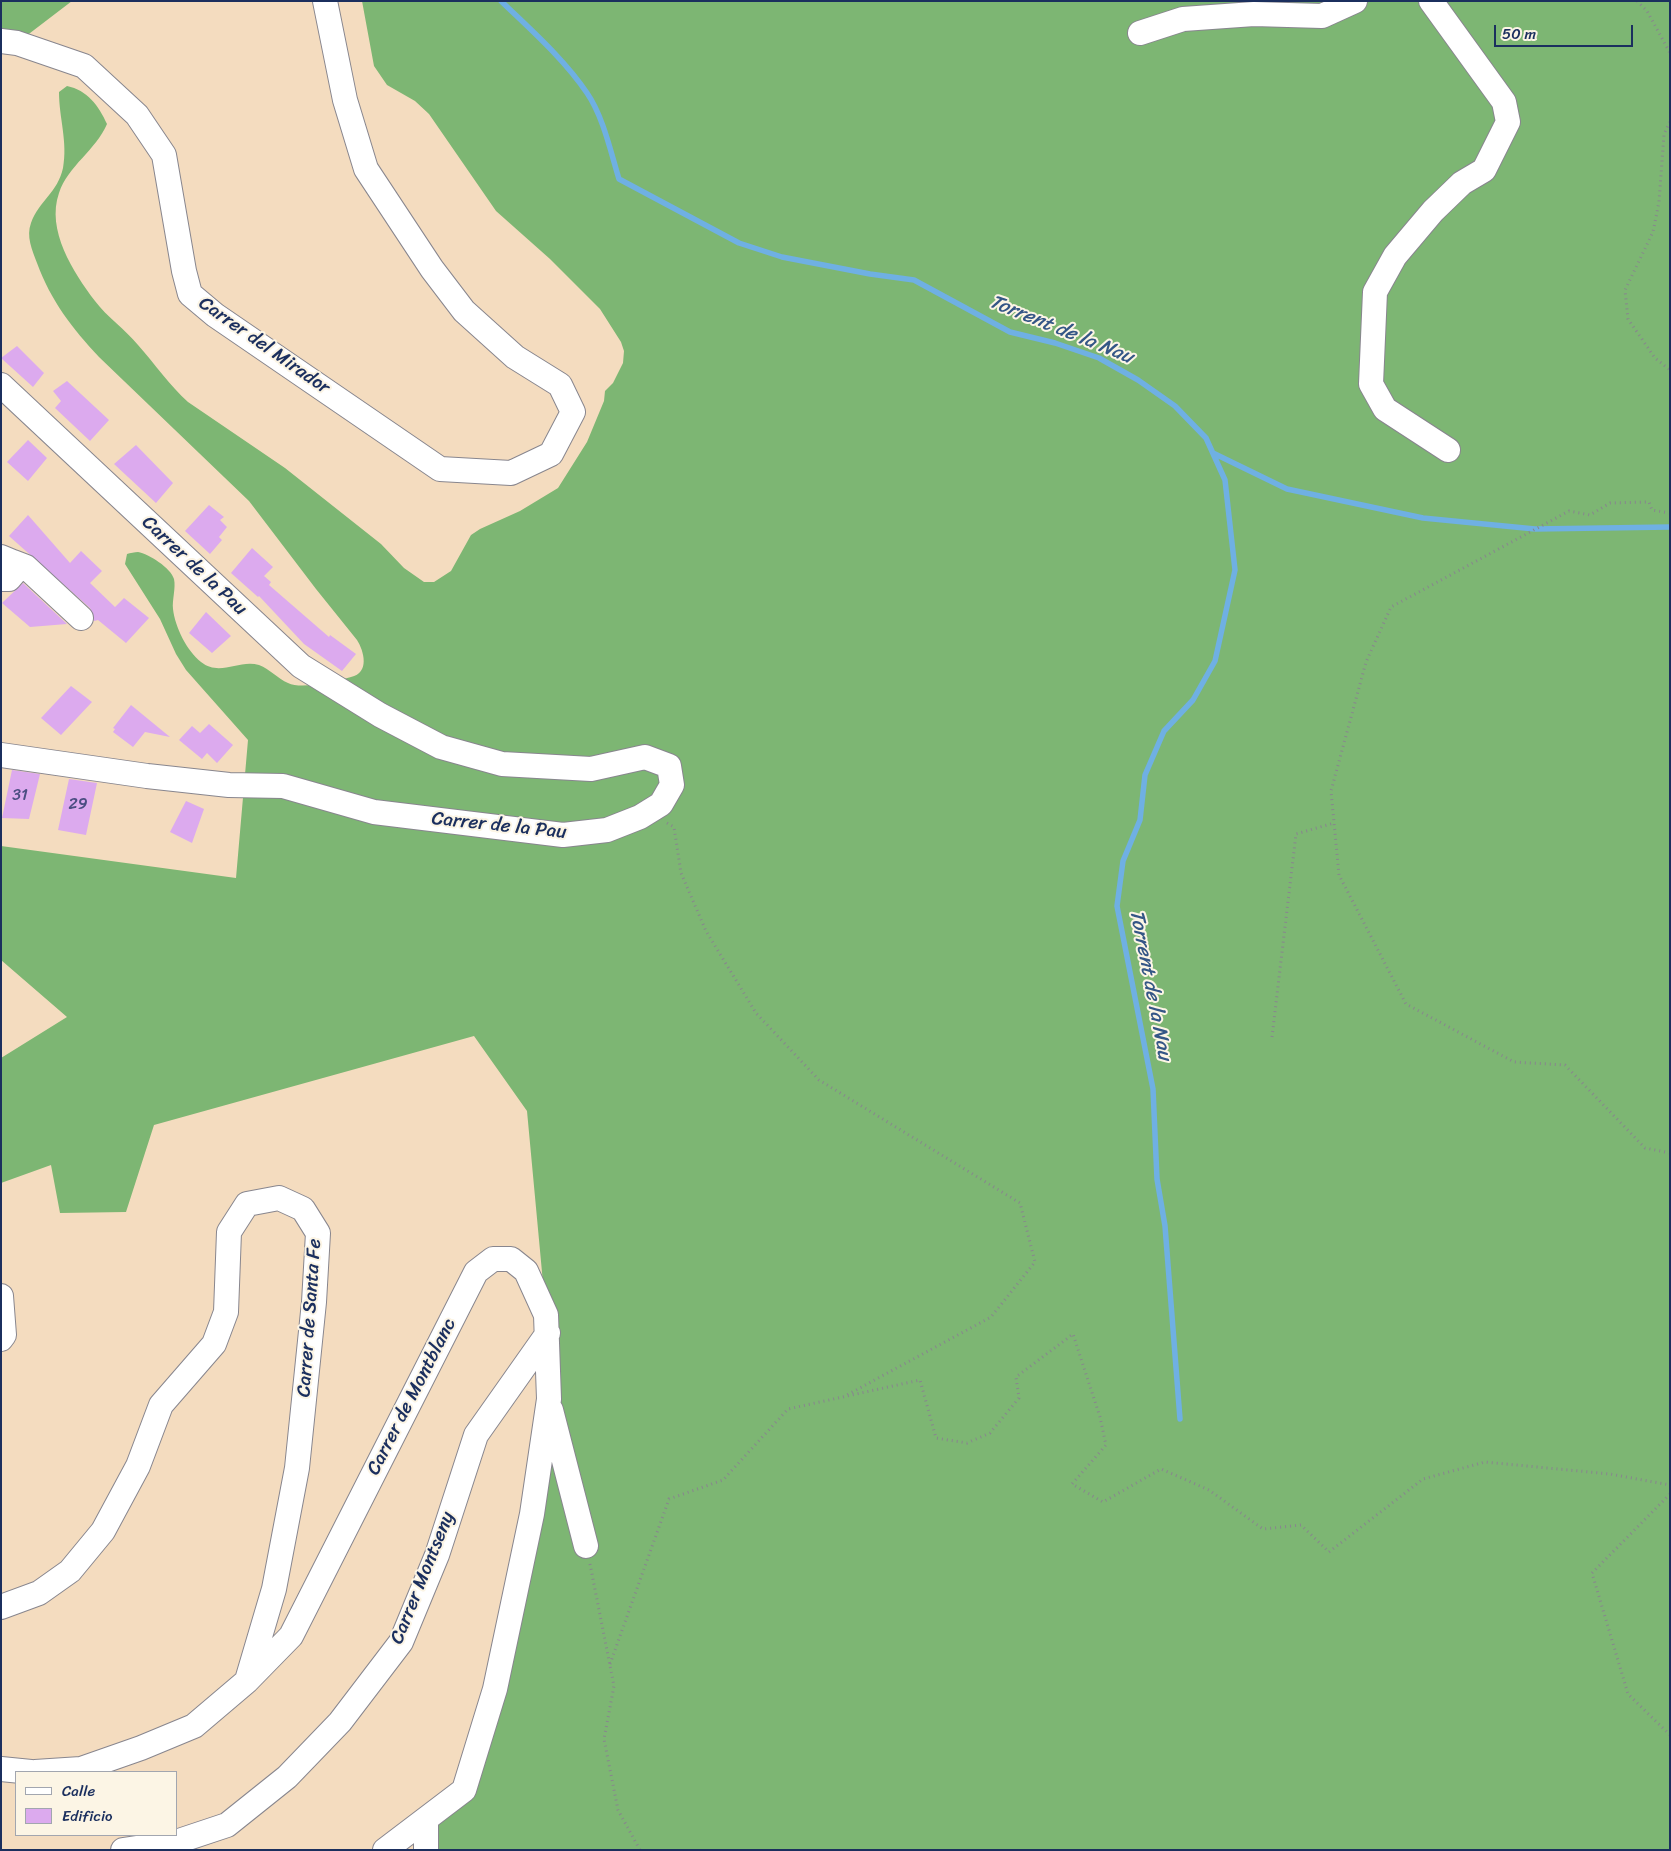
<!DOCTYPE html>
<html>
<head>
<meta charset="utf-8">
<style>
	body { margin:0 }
	#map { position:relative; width:1671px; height:1851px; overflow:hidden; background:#f4dcbf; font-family:Sriracha,sans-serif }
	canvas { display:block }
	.frame { position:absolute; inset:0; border:2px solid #1b2f5e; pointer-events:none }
	.legend { position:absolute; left:15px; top:1771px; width:162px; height:65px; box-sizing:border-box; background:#fcf5e5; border:1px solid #a2a6af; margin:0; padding:6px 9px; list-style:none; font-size:15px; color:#1b2f5e }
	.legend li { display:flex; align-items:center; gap:10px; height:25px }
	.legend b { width:25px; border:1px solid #a2a6af }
	.scale { position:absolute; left:1494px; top:25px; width:139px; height:22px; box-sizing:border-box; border:2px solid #1b2f5e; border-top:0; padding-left:6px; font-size:15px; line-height:18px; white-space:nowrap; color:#1b2f5e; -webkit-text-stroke:4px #fcf5e5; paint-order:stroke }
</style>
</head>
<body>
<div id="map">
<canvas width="1671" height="1851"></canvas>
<div class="frame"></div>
<ul class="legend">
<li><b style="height:6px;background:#fff"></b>Calle</li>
<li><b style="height:14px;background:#dcaaee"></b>Edificio</li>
</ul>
<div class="scale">50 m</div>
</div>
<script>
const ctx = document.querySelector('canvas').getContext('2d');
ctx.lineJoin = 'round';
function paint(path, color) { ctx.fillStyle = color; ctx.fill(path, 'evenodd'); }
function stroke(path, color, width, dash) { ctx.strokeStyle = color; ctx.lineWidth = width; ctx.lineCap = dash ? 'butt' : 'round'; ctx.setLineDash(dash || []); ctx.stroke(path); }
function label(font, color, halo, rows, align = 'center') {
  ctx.font = font + ' Sriracha,sans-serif'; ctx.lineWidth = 4; ctx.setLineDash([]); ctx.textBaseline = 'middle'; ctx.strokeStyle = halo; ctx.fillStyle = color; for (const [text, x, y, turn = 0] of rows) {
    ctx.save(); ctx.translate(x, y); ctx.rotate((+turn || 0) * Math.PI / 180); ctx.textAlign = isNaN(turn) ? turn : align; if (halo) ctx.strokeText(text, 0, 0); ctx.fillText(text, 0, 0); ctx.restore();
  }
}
const forest = new Path2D(`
	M1,1h71l-55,42 -16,-2z
	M362,1h1308v1849h-1243l-1,-30 38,-30 68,-276 14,-199 -19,-204 -53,-75 -320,89 -28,87 -66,1 -9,-48 -50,18v-125l66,-41 -66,-57v-114l235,32 12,-138 -62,-70 -10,-16 -16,-35 -35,-55 2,-10c3,-1 8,-2 11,-2 11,2 33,16 36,27 2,9 -2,21 -1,30 2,18 14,42 28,53 19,15 38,-3 58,3 11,4 19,14 29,18 14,7 48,-2 63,-6 19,-4 13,-26 6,-37l-41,-51 -67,-88 -150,-144c-27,-29 -48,-56 -62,-94 -5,-13 -11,-27 -6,-40 8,-22 27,-31 32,-55 5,-26 -4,-50 -4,-76l8,-6c20,4 32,20 40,38 -11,26 -39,42 -48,69 -13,37 14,79 36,108 12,16 30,28 43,44 17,19 31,40 50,57l97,66 96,76 23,24 20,14h10l17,-11 20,-36 9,-6 40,-18 38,-23 29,-46 17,-41 1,-10 8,-8 10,-20 1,-12 -3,-9 -21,-33 -50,-50 -54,-48 -67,-97 -14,-13 -28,-16 -13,-19z`);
const stream = new Path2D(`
	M501,1c30,29 63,58 86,92 16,23 24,60 32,86l120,64 43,14 88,17 44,6 96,52 45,11 44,15 39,22 37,26 31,32 19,42 10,90 -20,91 -22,39 -29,31 -19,44 -5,45 -17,41 -6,45 36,183 4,90 8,47 15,193
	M1213,453l74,36 136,29 112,11 135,-2`);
const building = new Path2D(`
	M17,346l27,27 -11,14 -32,-29z
	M67,381l42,39 -19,21 -35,-33 6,-7 -8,-10z
	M28,440l19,18 -19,23 -21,-19z
	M136,445l37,38 -17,20 -42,-39z
	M209,505l15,12 -4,3 7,7 -8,10 3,3 -12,14 -25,-23z
	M28,515l42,48 11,-12 21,20 -12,12 25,24 9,-9 25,20 -23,25 -28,-23 -4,1 -4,-13 -81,-72z
	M252,548l21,19 -9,9 7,6 -2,3 60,52 1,-2 26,19 -14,17 -38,-27 -45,-48 -1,1 -27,-24z
	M23,583l44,41 -37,3 -28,-24z
	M206,612l25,24 -19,17 -23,-20z
	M71,686l21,16 -31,33 -20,-17z
	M131,705l39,32 -25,-5 -12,15 -20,-15 2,-3 -2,-1z
	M209,724l24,21 -16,18 -10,-10 -5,6 -23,-19 13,-14 8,7z
	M12,770l28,4 -11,45 -27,-1z
	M69,779l28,4 -11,52 -28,-5z
	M186,801l18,8 -12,34 -22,-11z`);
const path = new Path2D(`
	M1637,1l10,10 23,42
	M1670,122l-6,12 -5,68 -6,30 -28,58 3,29 27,39 15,12
	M1670,513l-18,-3 -3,-8 -39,1 -20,12 -21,-4 -178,96 -25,55 -35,129 8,84 67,129 108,58 51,3 80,83 25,5
	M667,823l7,4 7,46 25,58 50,82 63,67 201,123 15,59 -44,55 -146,79
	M1272,1037l24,-203 38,-11
	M1670,1494l-78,79 36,121 42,41
	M590,1564l24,122 -10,53 14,71 22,40
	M610,1664l59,-165 54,-19 65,-71 132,-29 16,58 31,5 23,-10 29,-35 -3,-21 57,-43 27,83 6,28 -34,39 31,18 58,-33 48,21 54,39 38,-4 28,27 94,-73 62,-17 125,12 60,11`);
const minor = new Path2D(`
	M1431,1l73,101 4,20 -24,48 -22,13 -29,28 -38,45 -20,36 -4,92 14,25 63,41
	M1140,33l43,-14 71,-5 68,2 33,-15
	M1,41l16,2 67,23 53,49 27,40 20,116 6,23 25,21 225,154 71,4 40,-19 22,-42 -13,-27 -45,-28 -51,-46 -32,-42 -66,-100 -21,-69 -20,-99
	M1,385l300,281 79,49 61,32 61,17 89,5 54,-12 24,9 3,19 -11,19 -21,13 -33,13 -44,5 -189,-23 -91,-26 -54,-1 -82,-9 -146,-21
	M1,557l12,5 2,10 -6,7h-8
	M13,562l13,5 55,51
	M1,1296l3,39 -3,4
	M551,1410l35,136
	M1,1607l38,-14 31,-22 33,-40 35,-65 23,-61 53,-61 12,-32 3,-80 18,-28 32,-6 24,11 15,24 -4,69 -17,166 -23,121 -26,88
	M1,1769l30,3
	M35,1772l46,-3 60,-21 53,-22 53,-45 44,-45 185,-364 17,-13h18l15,12 20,44 3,84 -17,115 -37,175 -31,101 -79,60
	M426,1820v30
	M123,1850l53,-8 51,-17 60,-48 53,-55 61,-80 36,-87 39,-120 72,-102`);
const numberNames = [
	["31",20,796],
	["29",78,805]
];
const streetNames = [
	["Carrer del Mirador",264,346,35],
	["Carrer de la Pau",194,566,43],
	["Carrer de la Pau",499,826,6],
	["Carrer de Santa Fe",310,1318,-86],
	["Carrer de Montblanc",412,1397,-63],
	["Carrer Montseny",423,1578,-68]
];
const waterNames = [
	["Torrent de la Nau",1061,330,22],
	["Torrent de la Nau",1150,985,79]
];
paint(forest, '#7db673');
stroke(stream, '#6fb0e3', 5.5);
paint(building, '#dcaaee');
stroke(minor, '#88868e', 26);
stroke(path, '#88868e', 3, [1, 4]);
stroke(minor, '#fff', 24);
label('16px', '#4b4e82', null, numberNames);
label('19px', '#1b2f5e', '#fcf5e5', streetNames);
label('italic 20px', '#345686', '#fcf5e5', waterNames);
</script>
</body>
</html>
